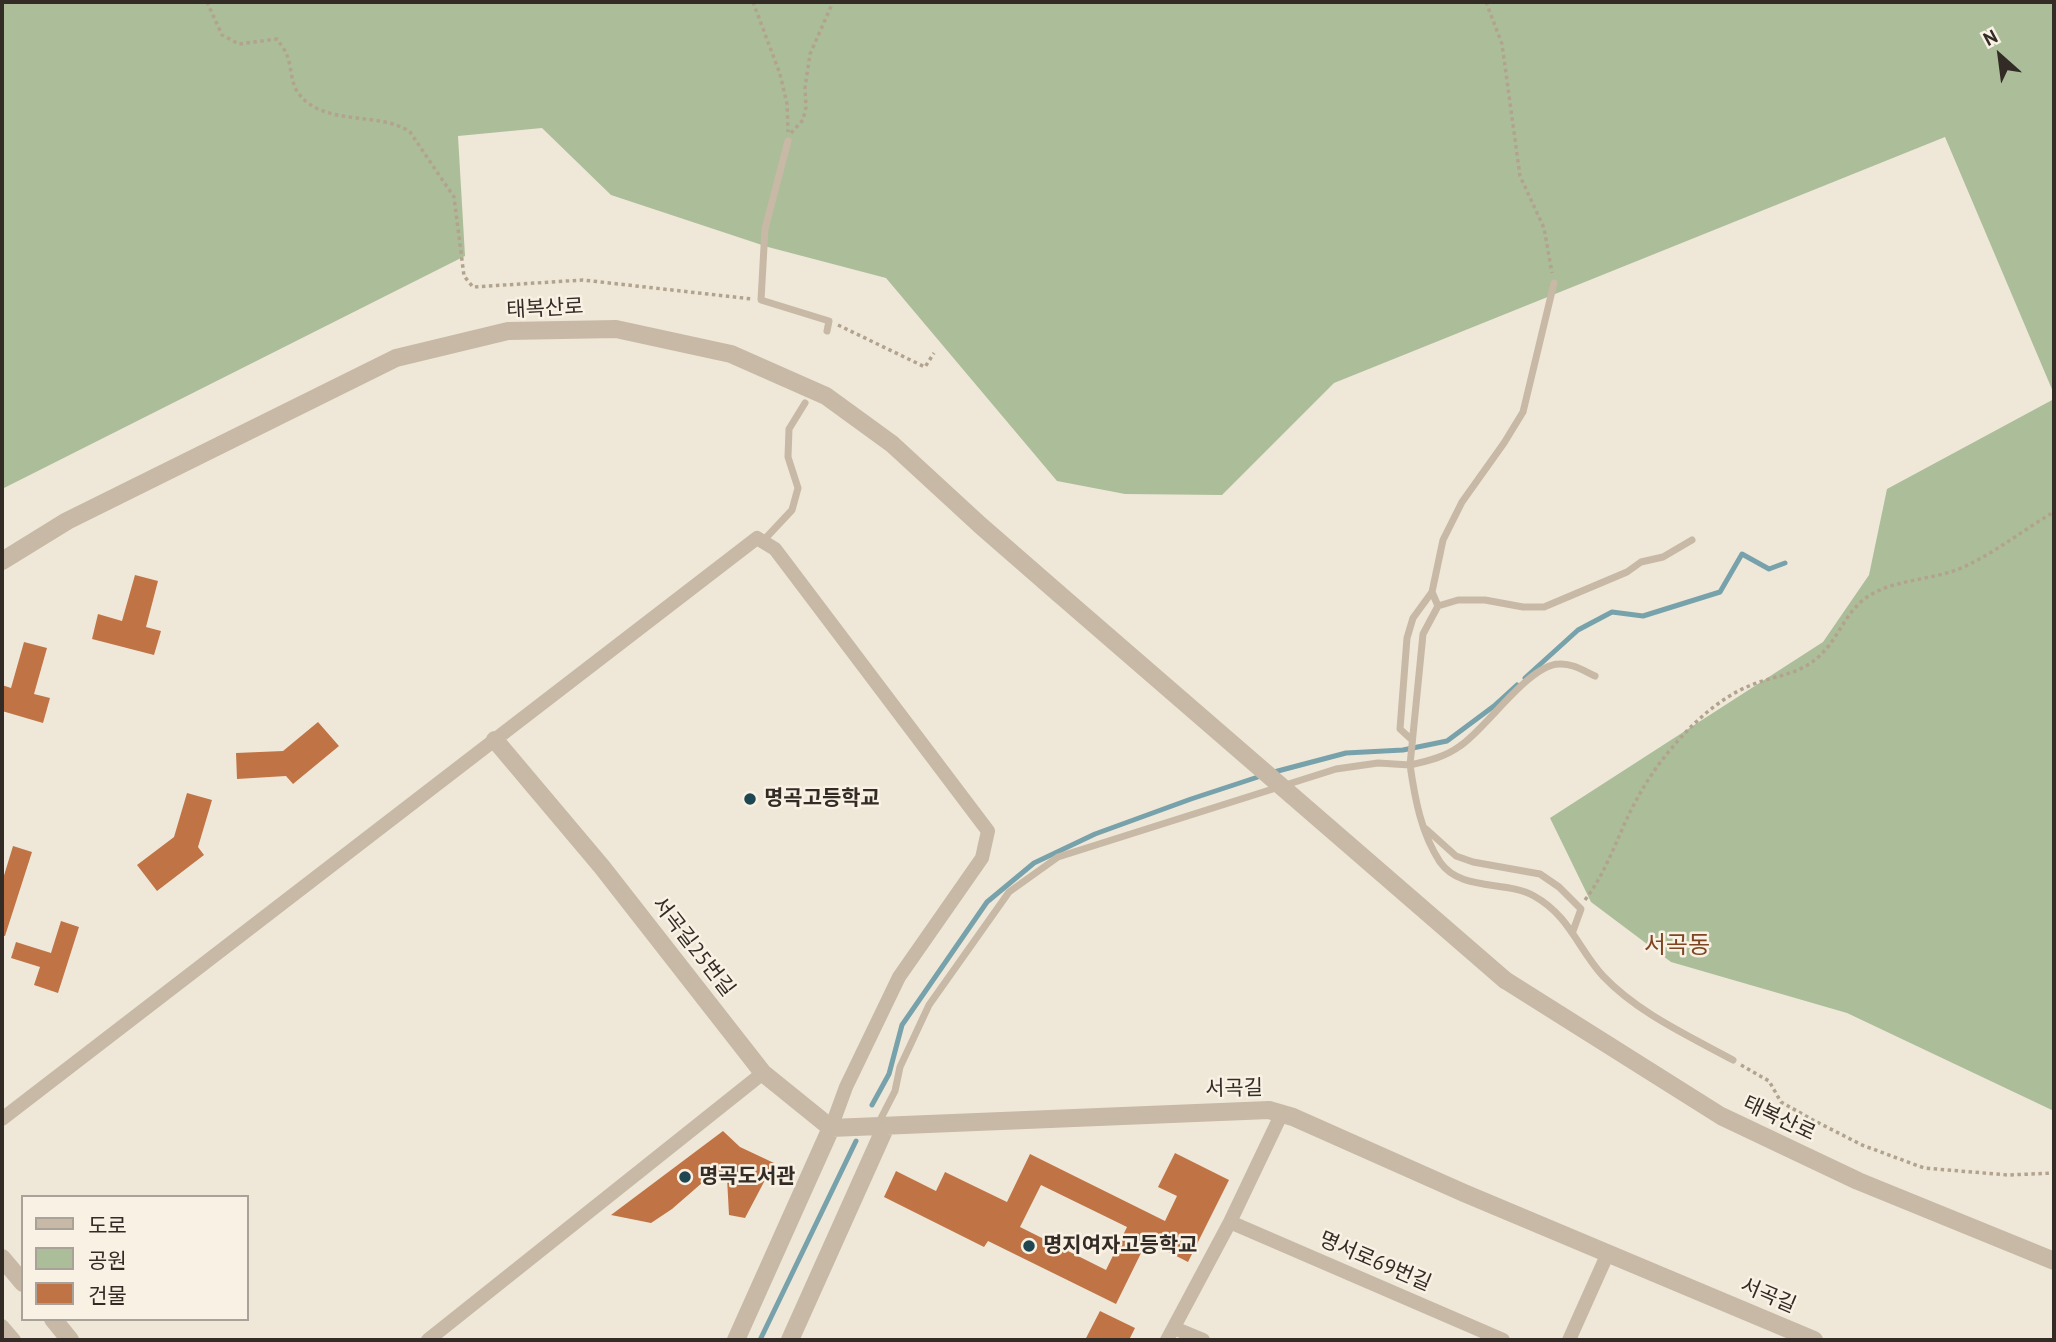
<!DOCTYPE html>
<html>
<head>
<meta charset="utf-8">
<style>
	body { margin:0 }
	#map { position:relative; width:2056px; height:1342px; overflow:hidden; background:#efe8d8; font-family:"PT Sans","Noto Sans KR",sans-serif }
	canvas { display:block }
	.frame { position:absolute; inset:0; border:4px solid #332c26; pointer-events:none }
	.legend { position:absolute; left:21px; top:1195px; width:228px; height:126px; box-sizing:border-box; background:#f8f1e4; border:2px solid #a9a298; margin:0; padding:9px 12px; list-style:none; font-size:21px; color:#332c26 }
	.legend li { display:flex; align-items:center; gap:14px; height:35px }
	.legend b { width:35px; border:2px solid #a9a298 }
	.north { position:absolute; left:1965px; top:21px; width:70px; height:70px; -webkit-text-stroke:5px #f8f1e4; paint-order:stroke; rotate:332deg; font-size:19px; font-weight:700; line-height:28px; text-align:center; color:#332c26 }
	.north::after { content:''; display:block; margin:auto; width:24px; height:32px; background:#332c26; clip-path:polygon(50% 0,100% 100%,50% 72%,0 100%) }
</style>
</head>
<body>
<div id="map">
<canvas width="2056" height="1342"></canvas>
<div class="frame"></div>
<ul class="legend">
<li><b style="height:9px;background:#c7b9a5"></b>도로</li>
<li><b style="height:19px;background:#acbd99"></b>공원</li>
<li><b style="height:19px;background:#c07445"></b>건물</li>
</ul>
<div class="north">N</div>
</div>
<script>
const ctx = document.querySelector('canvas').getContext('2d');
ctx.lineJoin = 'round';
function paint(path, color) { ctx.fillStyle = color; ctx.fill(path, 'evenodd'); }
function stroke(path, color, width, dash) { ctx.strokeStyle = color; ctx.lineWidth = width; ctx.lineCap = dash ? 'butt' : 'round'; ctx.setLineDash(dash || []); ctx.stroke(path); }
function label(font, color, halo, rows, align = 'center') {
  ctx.font = font + ' "PT Sans","Noto Sans KR",sans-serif'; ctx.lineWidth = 5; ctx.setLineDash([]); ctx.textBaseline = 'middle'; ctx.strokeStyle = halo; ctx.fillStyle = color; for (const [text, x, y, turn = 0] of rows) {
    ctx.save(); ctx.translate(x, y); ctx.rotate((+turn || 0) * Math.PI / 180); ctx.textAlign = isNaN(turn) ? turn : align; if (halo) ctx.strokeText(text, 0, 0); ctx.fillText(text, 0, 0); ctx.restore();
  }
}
const green = new Path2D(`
	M2,2h2052v392l-109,-257 -611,246 -112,112 -97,-1 -68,-13 -171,-203 -118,-31 -157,-52 -69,-67 -84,8 7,120 -463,233z
	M2054,399v712l-207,-98 -176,-51 -80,-60 -41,-84 273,-176 46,-67 18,-86z`);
const stream = new Path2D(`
	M1525,678l53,-48 34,-18 31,4 77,-24 22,-38 27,15 16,-6
	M1274,772l72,-19 57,-3 44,-9 47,-35 23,-21
	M872,1105l17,-31 13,-49 85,-123 47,-39 61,-29 96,-35 73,-24
	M760,1340l96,-199`);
const building = new Path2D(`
	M135,575l23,6 -12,46 15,4 -7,24 -62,-16 6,-25 24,7z
	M24,642l23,6 -13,46 16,4 -7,25 -41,-12v-26l9,3z
	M318,722l21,24 -46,38 -7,-8 -49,3 -1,-26 47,-2z
	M187,793l25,7 -14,47 6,8 -47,36 -20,-26 37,-28z
	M13,846l19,6 -27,84h-3v-54z
	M61,921l18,6 -21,66 -24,-8 6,-18 -29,-9 5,-16 35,11z
	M723,1131l17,16 34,16 -29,55 -16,-3 -2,-37 -17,-2 -38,33 -21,14 -40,-8z
	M1175,1153l54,27 -41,82 -41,-21 -31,63 -128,-63 -4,6 -100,-50 12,-26 40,20 9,-19 62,30 23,-48 135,67 12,-25 -19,-9zM1041,1185l86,42 -21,43 -86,-43z
	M1100,1311l35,17 -6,12h-44z`);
const path = new Path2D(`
	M207,2l15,33 17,9 38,-5c3,5 7,9 9,14 6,12 4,30 13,41 25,33 82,17 111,38l44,65 10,79 9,11 110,-7 169,19
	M753,2l27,72 7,30 1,28
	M1486,2l16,42 18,132 24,52 8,45
	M791,133l12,-13 3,-13 -1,-19 5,-34 23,-52
	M838,325l87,42 9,-14
	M1585,900c18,-24 27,-48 39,-75 12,-27 28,-54 47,-76 20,-25 49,-51 78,-63 18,-8 38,-10 55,-19 32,-17 35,-47 59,-67 27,-21 65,-19 96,-31 33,-14 64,-39 95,-57
	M1741,1065l28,16 12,21 32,18 49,25 62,23 84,7 46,-2`);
const service = new Path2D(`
	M788,141l-23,88 -4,71 68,21 -2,10
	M763,541l29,-31 6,-22 -10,-31 1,-28 16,-26
	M1438,606l20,-6h27l38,7h21l83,-35 14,-10 22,-5 29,-17
	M1595,676c-11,-5 -23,-13 -36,-12 -31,1 -72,64 -99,82 -15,11 -32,15 -50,19 5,34 11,68 30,97 21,30 65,18 94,34 36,20 44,53 69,80 35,37 86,60 130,84
	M1412,740l-12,-11 7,-91 6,-20 19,-26
	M1426,829l30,27 17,6 67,12 19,13 22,22 -8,22
	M877,1126l18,-35 5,-24 29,-62 80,-113 49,-35 278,-88 42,-6 32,2 13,-131 15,-28 -6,-14 11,-52 19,-38 42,-59 19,-31 31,-129`);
const minor = new Path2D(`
	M2,1119l755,-581 18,11 213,282 -6,27 -83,119 -53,110 -15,41
	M1230,1222l273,118
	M2,1326l12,14
	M1174,1328l29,12
	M428,1340l335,-267
	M1167,1340l63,-118 52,-109
	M1569,1340l39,-87`);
const tertiary = new Path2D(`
	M2,561l65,-40 329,-163 112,-27 108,-2 115,25 95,42 66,48 88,81 78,68
	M495,740l107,127 161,206 68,55 438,-18 24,7 171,76 350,147
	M1505,980l216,136 137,65 196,80
	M2,1258l21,25
	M53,1319l17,21
	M736,1340l95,-212
	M790,1340l96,-214`);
const tertiaryBridge = new Path2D(`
	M1058,593l447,387`);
const markers = [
	[750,799,7,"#1e4752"],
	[685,1177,7,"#1e4752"],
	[1029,1246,7,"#1e4752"]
];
const streetNames = [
	["태복산로",545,309,-3],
	["서곡길25번길",693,947,52],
	["서곡길",1234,1089,-1],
	["태복산로",1779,1119,25],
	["명서로69번길",1375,1262,23],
	["서곡길",1768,1296,23]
];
const poiNames = [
	["명곡고등학교",764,799],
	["명곡도서관",699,1177],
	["명지여자고등학교",1043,1246]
];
const quarterNames = [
	["서곡동",1677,946]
];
paint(green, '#acbd99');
stroke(stream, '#78a2ab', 5);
paint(building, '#c07445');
stroke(path, '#b2a38f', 3.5, [3.5, 3.5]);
stroke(service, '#c7b9a5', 7);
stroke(minor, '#c7b9a5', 14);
stroke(tertiary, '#c7b9a5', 18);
stroke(tertiaryBridge, '#c7b9a5', 18);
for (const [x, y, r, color] of markers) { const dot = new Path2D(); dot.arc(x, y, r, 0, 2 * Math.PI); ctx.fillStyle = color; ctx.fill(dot); stroke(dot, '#f8f1e4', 2.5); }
label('21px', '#332c26', '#f8f1e4', streetNames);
label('bold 21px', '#332c26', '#f8f1e4', poiNames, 'left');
label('24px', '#7e4523', '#f8f1e4', quarterNames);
</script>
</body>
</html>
